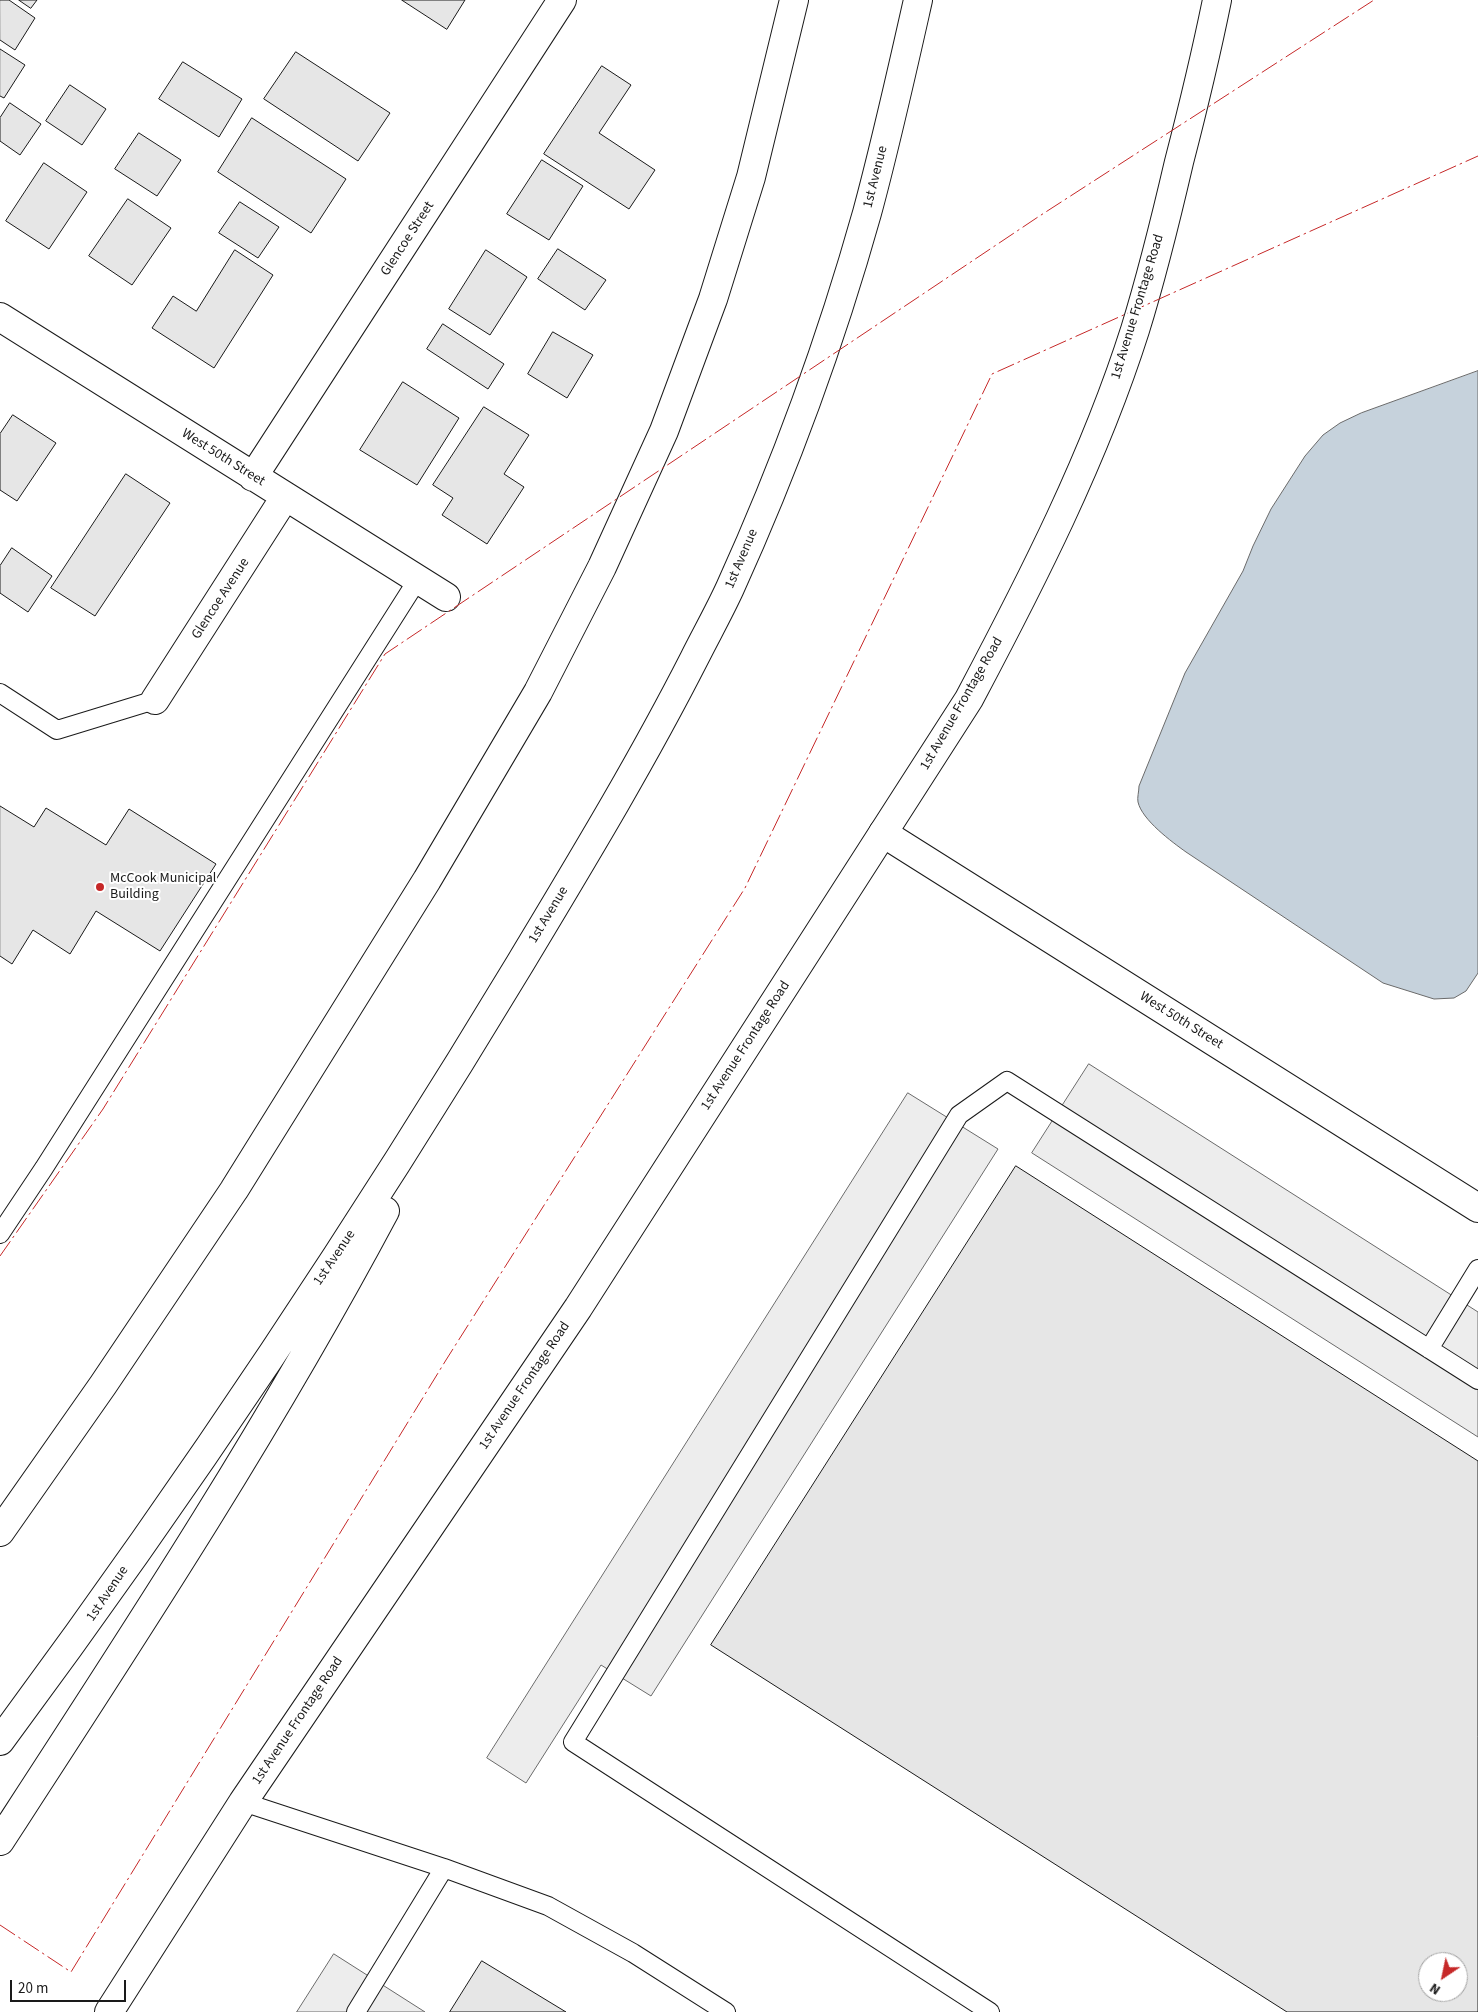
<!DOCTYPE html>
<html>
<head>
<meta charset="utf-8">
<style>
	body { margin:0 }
	#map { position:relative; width:1478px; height:2012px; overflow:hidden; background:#fff; font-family:"Source Sans 3",sans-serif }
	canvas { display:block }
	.north { position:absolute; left:1418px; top:1952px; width:50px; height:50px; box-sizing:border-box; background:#fff; border:1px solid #a3a3a3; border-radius:50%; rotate:214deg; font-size:14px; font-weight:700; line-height:20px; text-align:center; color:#1a1a1a }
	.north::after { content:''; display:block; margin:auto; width:18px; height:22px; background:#c62828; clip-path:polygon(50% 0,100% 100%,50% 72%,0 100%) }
	.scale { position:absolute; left:10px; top:1980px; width:116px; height:22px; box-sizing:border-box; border:2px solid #1a1a1a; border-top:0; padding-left:6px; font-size:15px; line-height:18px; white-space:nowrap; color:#1a1a1a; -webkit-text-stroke:4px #fff; paint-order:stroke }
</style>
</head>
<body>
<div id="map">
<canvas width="1478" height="2012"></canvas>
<div class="north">N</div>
<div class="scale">20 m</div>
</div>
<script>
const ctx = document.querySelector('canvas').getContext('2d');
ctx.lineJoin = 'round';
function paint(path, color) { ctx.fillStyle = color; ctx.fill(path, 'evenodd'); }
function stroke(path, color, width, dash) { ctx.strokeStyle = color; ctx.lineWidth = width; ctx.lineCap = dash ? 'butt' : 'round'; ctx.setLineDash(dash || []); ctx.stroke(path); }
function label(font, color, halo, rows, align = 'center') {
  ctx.font = font + ' "Source Sans 3",sans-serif'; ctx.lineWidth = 4; ctx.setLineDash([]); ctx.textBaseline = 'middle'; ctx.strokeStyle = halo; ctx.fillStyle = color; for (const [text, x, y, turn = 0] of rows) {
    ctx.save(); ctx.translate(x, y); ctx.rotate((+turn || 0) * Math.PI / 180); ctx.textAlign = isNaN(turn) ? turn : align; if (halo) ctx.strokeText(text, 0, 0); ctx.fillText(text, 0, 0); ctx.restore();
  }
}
const parking = new Path2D(`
	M1089,1064l389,248v125l-446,-284z
	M908,1093l90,56 -347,547 -50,-31 -75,118 -39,-25z
	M334,1954l91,58h-128z`);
const water = new Path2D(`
	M1478,371v602l-12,18 -12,7 -20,1 -51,-16 -197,-131c-14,-10 -44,-32 -48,-50 -1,-4 1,-11 1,-16l46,-113 58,-102 10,-25 18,-37 34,-53 18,-21 17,-12 21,-10z`);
const building = new Path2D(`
	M0,0h9l26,18 -20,32 -15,-10z
	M19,0h18l-6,8z
	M402,0h63l-18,29z
	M0,49l25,16 -21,33 -4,-2z
	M296,52l94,61 -32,48 -94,-62z
	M183,62l59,37 -23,38 -60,-38z
	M602,66l29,19 -32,48 56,37 -26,39 -85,-55z
	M70,85l36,24 -24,36 -36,-24z
	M10,103l31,21 -21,31 -20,-14v-23z
	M252,118l94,61 -35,54 -93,-61z
	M139,133l42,27 -24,36 -42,-27z
	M542,160l41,26 -34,54 -42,-26z
	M44,163l43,29 -38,57 -43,-28z
	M128,199l43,29 -39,57 -43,-29z
	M240,202l39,25 -21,31 -39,-25z
	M558,249l48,31 -21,30 -47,-31z
	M235,250l38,25 -59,93 -62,-40 21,-32 23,15z
	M486,250l41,27 -37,58 -41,-26z
	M443,324l61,40 -16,25 -61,-40z
	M553,332l40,23 -26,43 -39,-24z
	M403,382l56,36 -42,67 -57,-35z
	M484,407l45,28 -25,39 20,13 -37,57 -45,-29 11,-17 -20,-13z
	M13,415l43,28 -39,58 -17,-11v-56z
	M126,474l44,29 -75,113 -44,-28z
	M12,548l40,28 -24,36 -28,-19v-27z
	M0,806l34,21 12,-19 60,37 23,-36 87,55 -56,87 -64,-40 -26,43 -37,-24 -21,34 -12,-8z
	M1016,1166l462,295v551h-191l-576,-367zM1428,1962h30v30h-30z
	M482,1961l84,51h-116z`);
const service = new Path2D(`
	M0,693l57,37 98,-30
	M0,1234l44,-66 374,-589
	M1429,1349l49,-80
	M243,1802l201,66 104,38 85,47 93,59
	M356,2012l88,-144
	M990,2012l-417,-270 386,-627 48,-34 471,299`);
const minor = new Path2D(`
	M0,317l446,280
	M253,477l309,-477
	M155,700l130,-203
	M883,833l595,375`);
const tertiary = new Path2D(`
	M109,2012l134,-210 335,-494 391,-609c63,-119 125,-240 166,-369 17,-55 31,-112 44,-168 14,-54 27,-108 38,-162`);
const primary = new Path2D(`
	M0,1532l103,-147 131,-195 193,-310 111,-188 64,-125 62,-136 49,-132 38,-122 43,-177
	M0,1741c186,-251 360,-512 521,-779 60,-100 120,-199 173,-303 12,-24 25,-47 36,-71 55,-121 101,-247 137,-375 19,-70 35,-142 51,-213
	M0,1841c134,-206 269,-412 385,-630`);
const power = new Path2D(`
	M0,1256l103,-147 282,-455 653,-437 336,-217
	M0,1925l71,47 375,-612 299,-472 247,-514 486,-218`);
const markers = [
	[100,887,5,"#c62828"]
];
const streetNames = [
	["1st Avenue",876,177,-76],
	["Glencoe Street",408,239,-57],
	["1st Avenue Frontage Road",1138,307,-73],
	["West 50th Street",223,458,32],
	["1st Avenue",742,559,-67],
	["Glencoe Avenue",221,599,-57],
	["1st Avenue Frontage Road",962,704,-60],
	["1st Avenue",549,915,-59],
	["West 50th Street",1181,1021,32],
	["1st Avenue Frontage Road",746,1046,-57],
	["1st Avenue",335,1258,-56],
	["1st Avenue Frontage Road",525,1386,-56],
	["1st Avenue",108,1594,-56],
	["1st Avenue Frontage Road",298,1721,-56]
];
const poiNames = [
	["McCook Municipal",110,879],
	["Building",110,895]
];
paint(parking, '#ededed');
stroke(parking, '#6a6a6a', 1);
paint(water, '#c6d2dc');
stroke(water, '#6a6a6a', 1);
paint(building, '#e6e6e6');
stroke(building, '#1a1a1a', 1);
stroke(service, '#1a1a1a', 20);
stroke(minor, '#1a1a1a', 30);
stroke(tertiary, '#1a1a1a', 30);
stroke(primary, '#1a1a1a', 30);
stroke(service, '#fff', 18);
stroke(minor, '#fff', 28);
stroke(tertiary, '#fff', 28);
stroke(primary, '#fff', 28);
stroke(power, '#c62828', 1, [18, 4, 2.5, 4]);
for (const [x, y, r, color] of markers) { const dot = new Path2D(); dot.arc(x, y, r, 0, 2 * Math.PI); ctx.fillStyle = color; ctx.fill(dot); stroke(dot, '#fff', 2); }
label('14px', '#1a1a1a', '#fff', streetNames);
label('14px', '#1a1a1a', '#fff', poiNames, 'left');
</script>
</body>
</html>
